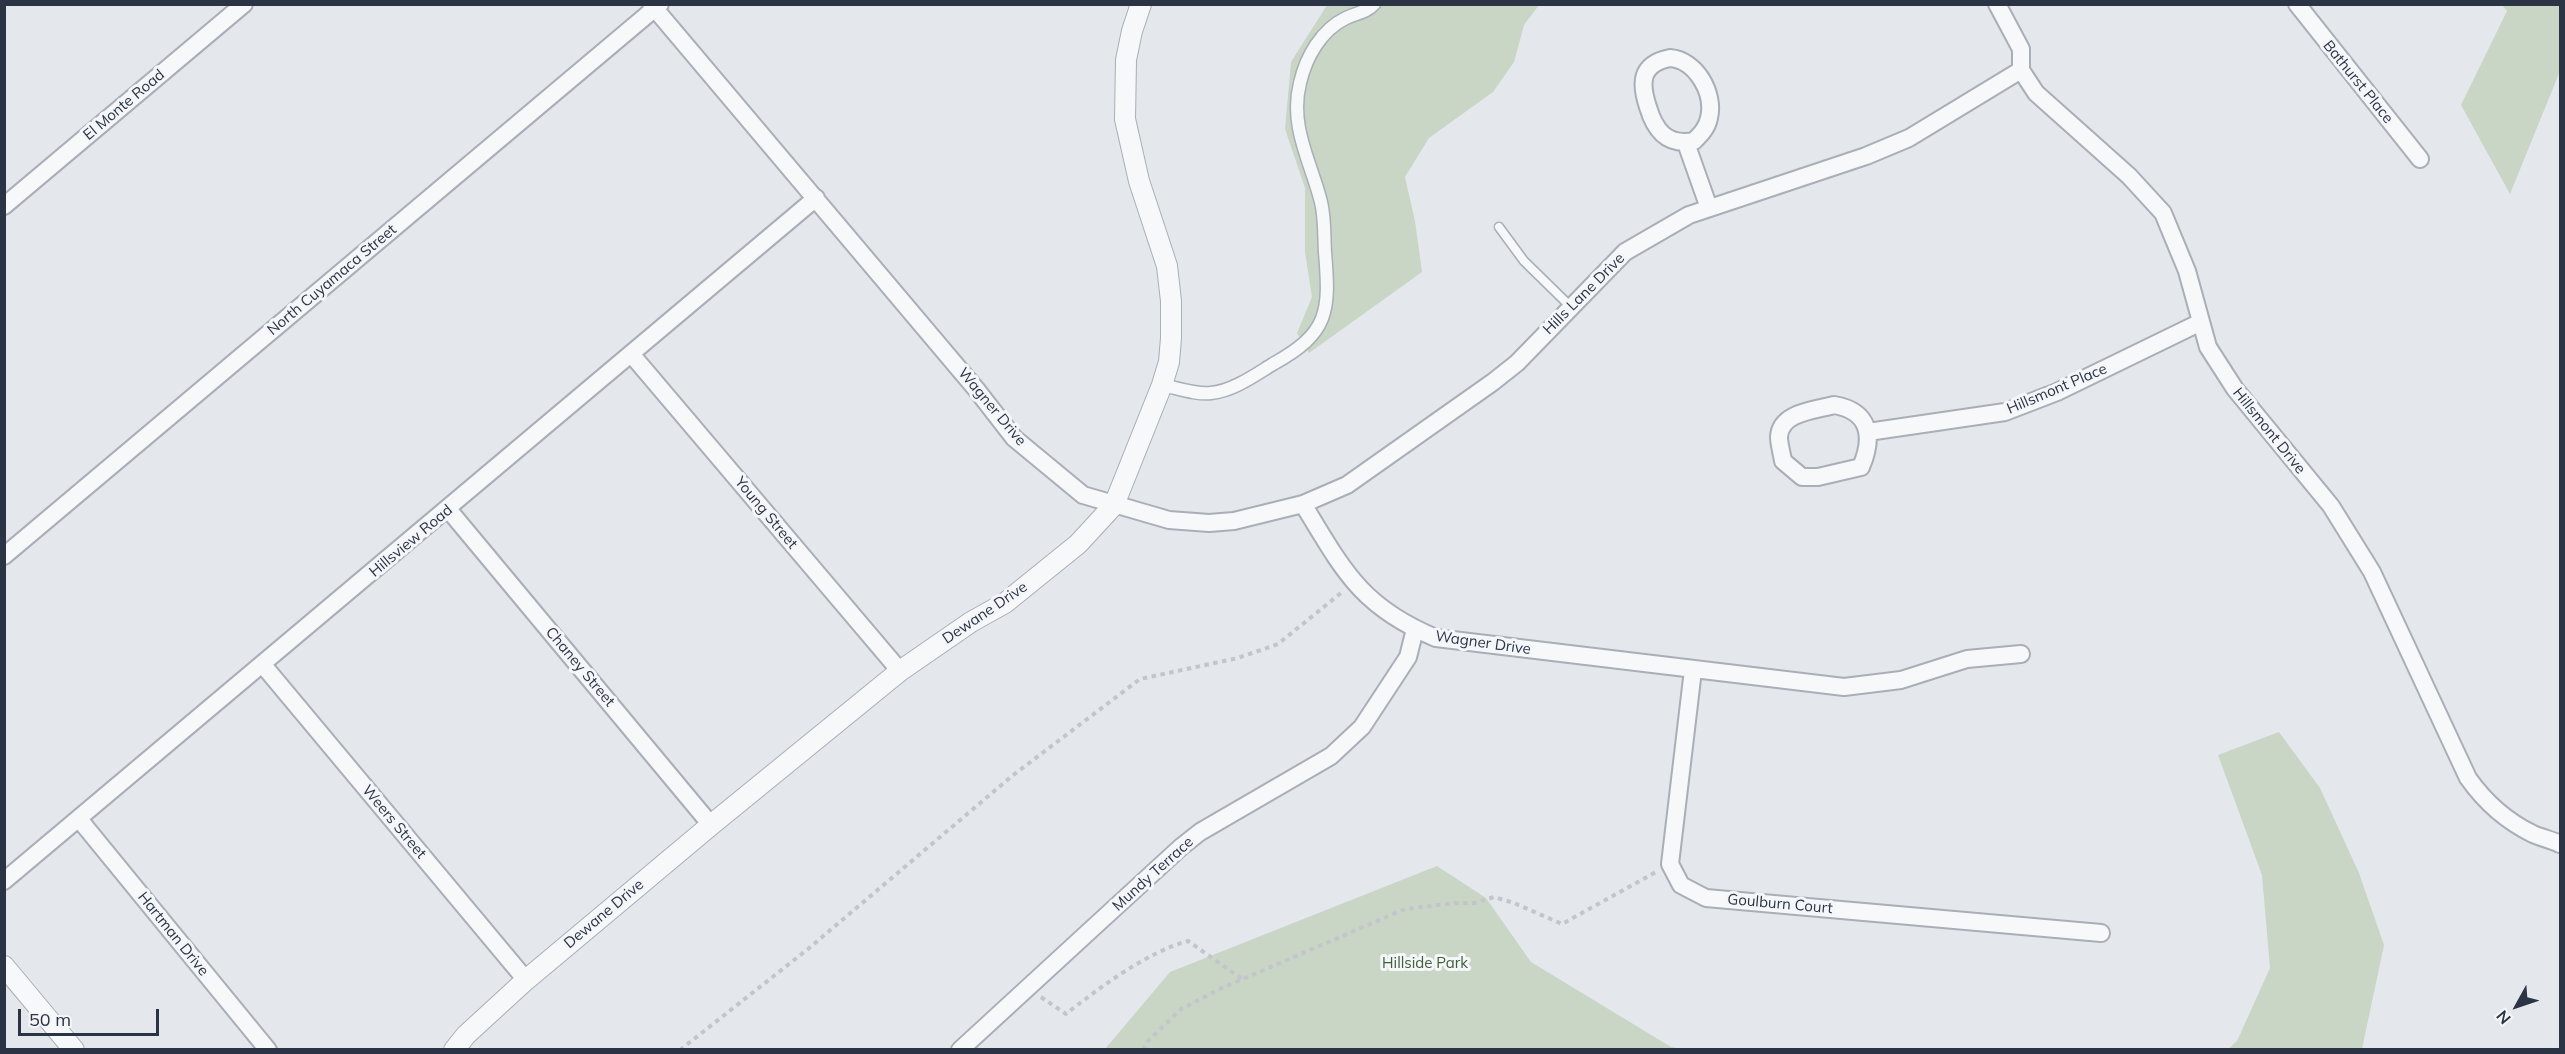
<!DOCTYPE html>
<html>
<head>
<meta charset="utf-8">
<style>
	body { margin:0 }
	#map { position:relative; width:2565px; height:1054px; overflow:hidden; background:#e4e7ec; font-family:Mulish,sans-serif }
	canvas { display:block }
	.frame { position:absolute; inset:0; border:6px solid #2b3445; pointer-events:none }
	.north { position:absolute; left:2487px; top:976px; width:60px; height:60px; -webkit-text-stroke:4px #f4f6f9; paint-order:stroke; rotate:230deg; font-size:16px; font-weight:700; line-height:24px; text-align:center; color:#2b3445 }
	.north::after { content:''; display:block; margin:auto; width:21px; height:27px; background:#2b3445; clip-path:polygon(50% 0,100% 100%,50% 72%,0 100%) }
	.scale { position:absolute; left:18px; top:1009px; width:141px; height:27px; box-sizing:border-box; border:3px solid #2b3445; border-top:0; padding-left:8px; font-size:18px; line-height:21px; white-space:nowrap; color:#2b3445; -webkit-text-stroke:4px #f4f6f9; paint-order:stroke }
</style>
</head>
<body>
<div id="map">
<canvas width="2565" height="1054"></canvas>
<div class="frame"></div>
<div class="north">N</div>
<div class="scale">50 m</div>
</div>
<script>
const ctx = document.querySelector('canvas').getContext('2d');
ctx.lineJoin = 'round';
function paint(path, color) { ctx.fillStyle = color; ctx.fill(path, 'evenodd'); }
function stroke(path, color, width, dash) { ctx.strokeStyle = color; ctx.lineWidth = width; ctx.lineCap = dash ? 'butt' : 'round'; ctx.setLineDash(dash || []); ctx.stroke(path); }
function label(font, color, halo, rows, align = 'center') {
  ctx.font = font + ' Mulish,sans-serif'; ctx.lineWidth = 6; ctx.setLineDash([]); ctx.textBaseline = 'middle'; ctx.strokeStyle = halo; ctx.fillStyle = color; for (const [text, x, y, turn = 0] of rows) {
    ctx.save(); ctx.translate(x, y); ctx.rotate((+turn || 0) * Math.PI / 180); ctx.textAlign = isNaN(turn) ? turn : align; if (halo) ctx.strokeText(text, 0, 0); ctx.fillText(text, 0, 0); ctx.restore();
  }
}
const green = new Path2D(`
	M1327,5h212l-15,20 -10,37 -21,30 -64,46 -24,39 10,44 7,51 -113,81 -12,-20 15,-36 -7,-45v-64l-20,-59 6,-67z
	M2502,5h58v66l-50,123 -49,-89 46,-94z
	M2279,732l41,56 39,85 25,72 -22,104h-134l9,-8 33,-73 -8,-93 -44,-120z
	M1437,866l49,32 45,64 140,85 10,2h-576l65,-77z`);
const path = new Path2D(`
	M1041,997l25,17c33,-26 81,-62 122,-73l54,38
	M680,1050l128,-101 204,-173 128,-97 98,-21 40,-14 63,-51
	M1143,1050l5,-9 33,-32 41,-21 183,-79 51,-6h19l19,-6 20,6 48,21 94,-52`);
const service = new Path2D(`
	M1499,227l25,34 47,46`);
const pedestrian = new Path2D(`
	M1162,385c15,3 35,10 49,8 22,-2 44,-18 62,-29 56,-31 57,-52 52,-112 -1,-16 0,-34 -4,-50 -10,-40 -32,-76 -21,-119 6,-26 21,-53 46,-65 10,-5 20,-5 28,-14`);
const minor = new Path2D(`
	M651,4l325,385 38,49 69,57 86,25 40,3 25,-2 69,-17 44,-19 146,-103 24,-19 108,-111 64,-37 177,-59 43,-18 112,-68
	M1997,4l24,45v21l15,23 93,83 34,37 24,58 21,76 27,42 96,117 41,66 96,206c17,24 38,43 65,56 9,4 19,6 27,10
	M2297,4l123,155
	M1670,58c26,2 45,35 39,60 -2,10 -8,16 -15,23 -27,5 -39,-10 -46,-34 -8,-24 -8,-43 22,-49z
	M1686,143l23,65
	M4,206l240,-202
	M632,355l268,316
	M1834,405c36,6 40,32 27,62l-43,10h-16l-19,-16c-1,-7 -4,-17 -4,-24 1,-25 37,-27 55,-32z
	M1868,432l137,-20 52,-20 144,-70
	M1303,504c40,66 58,103 133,134l408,49 57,-7 66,-21 54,-5
	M448,509l263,316
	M4,556l656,-552
	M263,665l263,315
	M1693,670l-23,194 11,21 25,13 395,35
	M79,819l189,231
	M4,881l812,-683
	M960,1050l221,-203 19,-15 131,-76 31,-29 46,-70 7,-28`);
const tertiary = new Path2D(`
	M4,966l70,84
	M454,1050l12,-15 60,-55 185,-155 189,-154 71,-49 34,-19 73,-59 36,-39 48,-120 7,-23 2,-24v-37l-4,-35 -28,-85 -14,-62 1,-59 6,-29 9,-27`);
const streetNames = [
	["Bathurst Place",2358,82,51],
	["El Monte Road",124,105,-40],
	["North Cuyamaca Street",332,280,-40],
	["Hills Lane Drive",1584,294,-45],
	["Hillsmont Place",2057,389,-23],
	["Wagner Drive",992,407,50],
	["Hillsmont Drive",2269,431,51],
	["Young Street",766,513,50],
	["Hillsview Road",411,541,-40],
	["Dewane Drive",985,613,-34],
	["Wagner Drive",1483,643,8],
	["Chaney Street",580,667,50],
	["Weers Street",394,822,50],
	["Mundy Terrace",1153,874,-42],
	["Goulburn Court",1780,904,5],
	["Dewane Drive",604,914,-40],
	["Hartman Drive",173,934,51]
];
const parkNames = [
	["Hillside Park",1425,963]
];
paint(green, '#c9d6c5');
stroke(service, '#a9aeb7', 11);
stroke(pedestrian, '#a9aeb7', 15);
stroke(minor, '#a9aeb7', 20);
stroke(tertiary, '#a9aeb7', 22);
stroke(path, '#c2c5cb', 4, [4.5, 4.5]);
stroke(service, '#f7f8fa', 8);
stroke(pedestrian, '#f7f8fa', 12);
stroke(minor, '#f7f8fa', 16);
stroke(tertiary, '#f7f8fa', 20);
label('15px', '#2b3445', '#f4f6f9', streetNames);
label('15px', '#3f6138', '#f4f6f9', parkNames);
</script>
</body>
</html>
